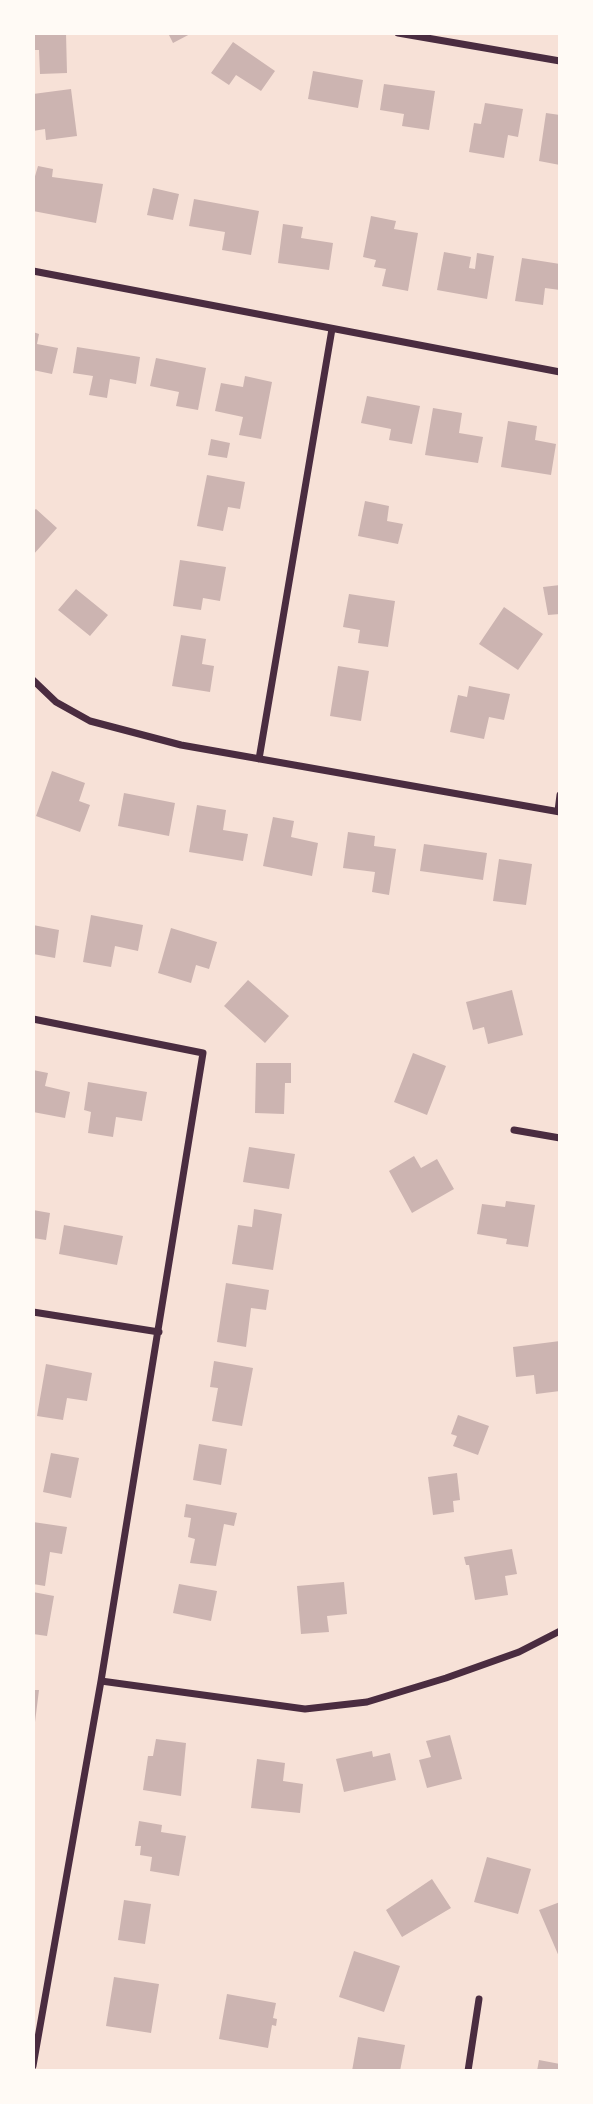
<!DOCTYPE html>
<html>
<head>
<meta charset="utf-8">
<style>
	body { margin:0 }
	#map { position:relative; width:593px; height:2104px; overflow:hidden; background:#f7e1d7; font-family:"Exo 2",sans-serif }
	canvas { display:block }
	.frame { position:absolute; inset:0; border:35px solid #fffaf5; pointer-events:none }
</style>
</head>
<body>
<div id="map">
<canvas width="593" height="2104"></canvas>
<div class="frame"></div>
</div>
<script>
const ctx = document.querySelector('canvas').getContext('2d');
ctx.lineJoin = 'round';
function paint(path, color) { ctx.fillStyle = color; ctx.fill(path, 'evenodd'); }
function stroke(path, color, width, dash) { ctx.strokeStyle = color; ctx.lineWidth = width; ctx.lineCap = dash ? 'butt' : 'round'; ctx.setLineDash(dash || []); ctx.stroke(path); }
const building = new Path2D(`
	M33,33h33l1,40 -27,1 -1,-24h-6z
	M168,33h24l-19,10z
	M233,42l42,29 -14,20 -25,-16 -7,10 -18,-12z
	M313,71l50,9 -5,28 -50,-9z
	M384,84l51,7 -6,39 -27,-4 2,-12 -24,-4z
	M71,89l6,47 -31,4 -1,-11 -12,2v-37z
	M485,103l38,6 -5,28 -10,-2 -4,23 -35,-6 5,-29 7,1z
	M546,113l14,2v50l-21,-4z
	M38,166l15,3 -1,8 51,7 -7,39 -63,-12v-28z
	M153,188l26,6 -6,26 -26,-5z
	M194,199l65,12 -8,44 -29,-5 3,-18 -36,-6z
	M371,216l25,5 -2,8 24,4 -10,58 -26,-5 4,-17 -12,-2 2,-7 -13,-3z
	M283,224l20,3 -2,11 32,5 -4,27 -51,-7z
	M444,252l27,5 -2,11 6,1 2,-16 17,3 -7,43 -50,-9z
	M522,258l38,6v26l-15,-2 -2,17 -28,-4z
	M33,332l6,2 -2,10 21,4 -6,26 -19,-4z
	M77,347l63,10 -4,27 -26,-5 -3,19 -18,-3 4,-19 -20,-3z
	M156,358l50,10 -8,42 -22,-4 3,-14 -29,-6z
	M245,376l27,6 -11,57 -22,-4 4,-18 -28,-6 6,-28 22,4z
	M367,396l53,10 -8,38 -23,-4 2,-11 -30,-6z
	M433,408l29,5 -3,20 24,4 -5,26 -53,-8z
	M508,421l29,5 -2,14 21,4 -5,31 -50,-8z
	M211,439l19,4 -3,15 -19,-3z
	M207,475l38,7 -5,27 -12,-2 -5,24 -26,-5z
	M365,501l24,5 -2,15 16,3 -5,20 -40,-8z
	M36,509l21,19 -24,27v-44z
	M180,560l46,7 -6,34 -17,-3 -2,12 -28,-4z
	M560,585v29l-12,1 -5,-28z
	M76,589l32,26 -18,21 -32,-26z
	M349,594l46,7 -7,46 -30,-4 2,-13 -17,-3z
	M504,607l39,27 -25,36 -39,-26z
	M181,635l25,4 -4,25 12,2 -4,26 -38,-6z
	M338,666l31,5 -8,50 -31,-5z
	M469,686l41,8 -6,26 -15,-3 -5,22 -34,-7 8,-37 9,2z
	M52,771l33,12 -6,18 11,4 -10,27 -44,-16z
	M124,793l51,10 -6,33 -51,-10z
	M197,805l29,5 -3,20 25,4 -5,27 -54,-9z
	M273,817l21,4 -3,16 27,6 -6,33 -49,-10z
	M348,832l27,4 -1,10 22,3 -7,46 -17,-3 3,-20 -32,-4z
	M424,844l63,9 -4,27 -63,-9z
	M499,859l33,5 -6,41 -33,-4z
	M91,915l52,10 -5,26 -23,-5 -4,21 -28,-5z
	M33,925l26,5 -4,28 -22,-4z
	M171,928l46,14 -8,27 -13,-4 -5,18 -33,-10z
	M248,980l41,36 -24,27 -41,-37z
	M512,990l11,45 -35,9 -4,-17 -11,3 -7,-28z
	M413,1053l33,13 -19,49 -33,-13z
	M256,1063h35v20h-6l-1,31 -29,-1z
	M33,1070l15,3 -3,13 25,6 -5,26 -32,-6z
	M88,1082l59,10 -5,29 -26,-4 -3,20 -25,-4 3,-21 -7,-2z
	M249,1147l46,7 -6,35 -46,-7z
	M414,1156l7,12 16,-9 17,30 -42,24 -23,-42z
	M506,1201l29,4 -7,42 -22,-3 1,-5 -30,-5 5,-30 23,3z
	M254,1209l28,5 -9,56 -41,-6 6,-39 14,2z
	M33,1210l17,3 -4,27 -13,-2z
	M64,1225l59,11 -6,29 -58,-11z
	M226,1283l43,7 -3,20 -15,-2 -5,39 -29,-5z
	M560,1341v50l-24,3 -2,-19 -18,2 -3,-30z
	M214,1361l39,7 -11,58 -30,-5 6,-33 -8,-1z
	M46,1364l46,9 -5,28 -20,-3 -4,22 -26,-4z
	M458,1415l31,11 -11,29 -25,-9 4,-10 -6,-2z
	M199,1444l28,5 -6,36 -28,-5z
	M51,1453l28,5 -8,40 -28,-6z
	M457,1473l3,27 -7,1 1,11 -21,3 -5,-38z
	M186,1504l51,9 -3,13 -10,-2 -8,42 -26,-3 5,-24 -7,-2 3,-19 -7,-1z
	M33,1522l34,5 -5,27 -12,-2 -5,34 -12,-2z
	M512,1549l5,25 -12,2 3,19 -33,5 -6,-35h-3l-2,-8z
	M344,1582l3,32 -20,2 2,16 -28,2 -4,-48z
	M179,1584l38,7 -6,30 -38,-8z
	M33,1592l21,4 -7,40 -14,-2z
	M33,1690h6l-4,32h-2z
	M450,1735l12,44 -35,9 -8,-28 12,-3 -5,-16z
	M156,1739l30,4 -5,53 -38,-6 5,-34h5z
	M372,1751l1,6 17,-4 6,27 -52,12 -8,-33z
	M257,1759l28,4 -2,18 20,3 -3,29 -49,-5z
	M139,1821l23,4 -1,7 25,4 -7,40 -29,-5 2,-14 -12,-2 1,-9h-6z
	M487,1857l44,12 -13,45 -44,-12z
	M432,1879l19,29 -49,29 -16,-27z
	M124,1900l27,4 -6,40 -27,-4z
	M560,1902v57l-21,-49z
	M354,1951l46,15 -16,46 -45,-15z
	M114,1977l45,7 -8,49 -45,-7z
	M227,1994l49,9 -3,15 4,1 -1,7 -4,-1 -4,23 -49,-9z
	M358,2037l47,8 -5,26h-48z
	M539,2060l21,4v7h-23z`);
const minor = new Path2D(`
	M398,33l162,28
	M33,271l527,101
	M33,680l23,22 34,19 91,24 379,67
	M259,759l73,-430
	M558,811l2,-16
	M33,1019l170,34 -102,628 -68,385
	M514,1130l46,8
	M33,1312l126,20
	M101,1681l204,28 62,-7 79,-24 73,-26 41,-21
	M468,2071l11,-72`);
paint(building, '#ccb4b1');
stroke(minor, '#4a2c40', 7);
</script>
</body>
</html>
